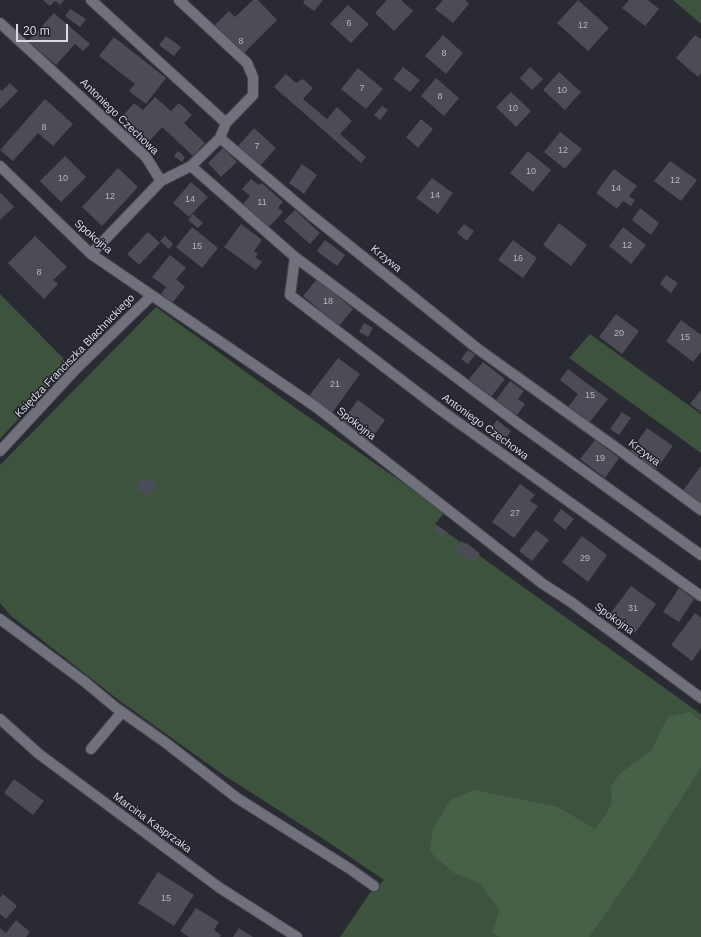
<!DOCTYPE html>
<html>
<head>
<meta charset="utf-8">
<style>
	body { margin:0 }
	#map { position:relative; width:701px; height:937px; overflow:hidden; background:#2a2a33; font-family:Arial,sans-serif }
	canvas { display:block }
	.scale { position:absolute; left:16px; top:24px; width:52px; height:18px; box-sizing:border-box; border:2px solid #dadae0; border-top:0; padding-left:5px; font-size:12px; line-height:14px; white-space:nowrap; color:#dadae0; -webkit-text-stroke:3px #202129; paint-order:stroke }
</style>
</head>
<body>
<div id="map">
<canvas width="701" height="937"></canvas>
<div class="scale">20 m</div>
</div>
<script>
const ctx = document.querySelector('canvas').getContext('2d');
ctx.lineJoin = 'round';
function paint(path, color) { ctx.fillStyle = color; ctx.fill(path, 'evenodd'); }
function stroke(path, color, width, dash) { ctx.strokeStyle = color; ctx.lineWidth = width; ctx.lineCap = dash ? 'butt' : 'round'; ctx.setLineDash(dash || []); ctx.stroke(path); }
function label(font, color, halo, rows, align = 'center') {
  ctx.font = font + ' Arial,sans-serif'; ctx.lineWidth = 3; ctx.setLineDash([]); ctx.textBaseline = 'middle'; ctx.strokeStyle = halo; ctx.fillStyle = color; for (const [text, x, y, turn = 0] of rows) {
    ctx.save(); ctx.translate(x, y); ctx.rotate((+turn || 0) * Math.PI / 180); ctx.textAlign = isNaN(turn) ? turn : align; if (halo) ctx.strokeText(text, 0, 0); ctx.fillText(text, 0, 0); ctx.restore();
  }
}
const green = new Path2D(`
	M673,0h28v24z
	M0,294l69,70 -69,75z
	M156,307l141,102 125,87 22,17 -9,11 266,190v223h-361l30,-44 14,-13 -62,-42 -97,-62 -105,-75 -110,-86 -10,-12v-138z
	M590,334l111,80v39l-132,-95z`);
const forest = new Path2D(`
	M689,712l12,9v46l-63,100 -49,70h-89l-7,-4 6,-24 -18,-25 -27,-11 -24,-21 2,-20 18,-32 24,-10 84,17 37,22c10,-13 21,-24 15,-41l8,-12 14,-12 20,-14 5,-12 11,-21z`);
const building = new Path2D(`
	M43,0h21l-4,5 -5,-4 -5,5z
	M253,0h5l19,20 -36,36 -29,-28 17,-17 6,6z
	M305,0h18l-9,11 -11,-8z
	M387,0h14l12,11 -19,20 -19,-18z
	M443,0h22l4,4 -16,19 -18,-14z
	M578,0l31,28 -21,23 -31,-28z
	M629,0h19l11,9 -14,17 -23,-18z
	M348,5l21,19 -18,19 -21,-19z
	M70,9l16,10 -6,8 -15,-11z
	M54,13l36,31 -7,7 -8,-7 -19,21 -28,-24z
	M443,35l20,18 -17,21 -21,-18z
	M695,35l6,4v34l-3,4 -22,-19z
	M166,36l15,11 -7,9 -15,-11z
	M114,37l52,41 -20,26 -17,-13 6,-7 -36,-28z
	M403,67l17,13 -10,12 -17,-13z
	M530,67l13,12 -11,11 -12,-12z
	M358,68l25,21 -17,20 -25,-20z
	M559,72l22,20 -16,18 -22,-20z
	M286,74l10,9 7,-4 10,9 -10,11 24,20 10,-12 15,14 -12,13 26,23 -5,6 -87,-76z
	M436,78l23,20 -15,18 -23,-20z
	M10,83l8,8 -18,18v-20l2,2z
	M511,92l20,19 -15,16 -20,-20z
	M155,97l16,14 8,-8 13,12 -8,8 21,20 -12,13 -31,-29 -19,21 -19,-16 6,-8 -8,-7 12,-14 9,7z
	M45,99l28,25 -20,22 -15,-13 -25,28 -13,-11z
	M382,106l6,4 -8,10 -6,-5z
	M421,119l12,10 -15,19 -12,-11z
	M254,128l22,20 -16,18 -22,-20z
	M560,132l22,17 -17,20 -21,-17z
	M223,148l14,14 -16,15 -13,-14z
	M178,151l7,6 -3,5 -8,-6z
	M528,151l23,19 -18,22 -23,-19z
	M65,156l21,21 -25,25 -21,-21z
	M670,161l27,19 -16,21 -27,-20z
	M302,164l15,11 -13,19 -15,-11z
	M118,168l20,19 -36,39 -20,-19z
	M614,169l23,17 -8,10 6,4 -4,6 -8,-5 -6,8 -21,-16z
	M432,178l21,15 -15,21 -22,-16z
	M251,179l8,6 3,-2 21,19 -5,6 5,4 -15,16 -26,-23 8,-9 -8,-7z
	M191,182l17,15 -19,20 -16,-14z
	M1,193l13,14 -14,13v-26z
	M640,208l19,15 -8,12 -19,-15z
	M295,210l25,23 -10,11 -26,-23z
	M193,214l10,9 -5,5 -10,-8z
	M559,223l28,22 -16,21 -28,-21z
	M241,224l21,16 -8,11 4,3 -3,3 7,5 -6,8 -32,-23z
	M464,224l10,7 -7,10 -10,-8z
	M192,227l26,21 -16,20 -26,-21z
	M623,227l23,18 -15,19 -22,-18z
	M148,232l12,11 -21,22 -12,-11z
	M35,236l32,31 -14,13 5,4 -14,15 -36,-36z
	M165,236l8,8 -4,5 -9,-8z
	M325,240l20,15 -8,11 -20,-15z
	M513,240l24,18 -14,20 -25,-18z
	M170,255l16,13 -10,11 9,8 -13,16 -11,-9 5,-7 -14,-10z
	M666,275l12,8 -7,10 -11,-9z
	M317,279l36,30 -14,17 -36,-30z
	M616,314l23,17 -17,23 -23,-17z
	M681,320l20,15v17l-8,10 -27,-21z
	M364,323l9,5 -5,9 -9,-5z
	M468,350l7,5 -7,9 -7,-5z
	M338,358l22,16 -28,39 -23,-17z
	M483,362l22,17 -14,18 -22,-18z
	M568,369l40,30 -19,24 -21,-16 10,-13 -18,-14z
	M510,381l14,10 -6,8 7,5 -8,11 -21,-15z
	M701,390v22l-11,-8z
	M358,400l27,20 -16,22 -27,-21z
	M622,412l9,6 -12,17 -9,-6z
	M497,420l14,11 -10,14 -14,-11z
	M647,428l26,18 -18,25 -26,-18z
	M595,440l24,18 -14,20 -25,-19z
	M701,466v41l-19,-15z
	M147,478l10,7 -9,12 -10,-8 -1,-5 4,-5z
	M520,484l15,11 -5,6 8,5 -24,32 -22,-16z
	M561,509l13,10 -9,11 -12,-10z
	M437,525l11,8 -4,5 -11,-8z
	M536,530l13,10 -17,21 -13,-10z
	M582,536l25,19 -19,27 -26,-20z
	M461,541l5,3 1,-1 13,11 -7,9 -7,-5 -1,1 -10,-9z
	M631,586l25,18 -21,29 -25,-19z
	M679,588l15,11 -15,23 -16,-10z
	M695,613l6,5v30l-9,13 -21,-16z
	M14,779l30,22 -11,14 -29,-22z
	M158,872l36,23 -20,31 -36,-23z
	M3,894l14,12 -11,13 -6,-5v-16z
	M196,908l23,14 -5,8 7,5 -1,2h-31l-9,-6z
	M16,920l14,12 -4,5h-26v-9l6,5z
	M239,928l14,9h-20z`);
const service = new Path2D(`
	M91,749l31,-37`);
const minor = new Path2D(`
	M91,0l135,123 -6,15 91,77 167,134 140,100 83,61
	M179,0l68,63 6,14v18l-27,28
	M0,23l146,134 15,24 30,-15 104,91 225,168 181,130
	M0,166l91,88 225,153 227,177 28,18 130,96
	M191,166l29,-28
	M91,254l70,-73
	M295,257l-5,38 152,116 259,185
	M0,451l75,-81 76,-74
	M0,619l85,63 30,25 51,36 71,55 113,71 24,17
	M0,719l39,35 181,134 77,49`);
const numberNames = [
	["6",349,24],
	["12",583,26],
	["8",241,42],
	["8",444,54],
	["7",362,89],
	["10",562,91],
	["8",440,97],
	["10",513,109],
	["8",44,128],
	["7",257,147],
	["12",563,151],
	["10",531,172],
	["10",63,179],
	["12",675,181],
	["14",616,189],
	["14",435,196],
	["12",110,197],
	["14",190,200],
	["11",262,203],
	["12",627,246],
	["15",197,247],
	["16",518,259],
	["8",39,273],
	["18",328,302],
	["20",619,334],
	["15",685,338],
	["21",335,385],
	["15",590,396],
	["19",600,459],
	["27",515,514],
	["29",585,559],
	["31",633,609],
	["15",166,899]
];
const streetNames = [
	["Antoniego Czechowa",119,117,44],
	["Spokojna",93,237,41],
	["Krzywa",386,259,39],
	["Księdza Franciszka Blachnickiego",75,356,-46],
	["Spokojna",356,424,38],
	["Antoniego Czechowa",485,427,36],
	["Krzywa",644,453,37],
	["Spokojna",614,619,36],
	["Marcina Kasprzaka",152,823,36]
];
paint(green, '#3d533d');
paint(forest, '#466147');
paint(building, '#4c4c56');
stroke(service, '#46474e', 12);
stroke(minor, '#46474e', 12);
stroke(service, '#70717c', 10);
stroke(minor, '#70717c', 10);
label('9px', '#b6b6be', null, numberNames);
label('11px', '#dadae0', '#202129', streetNames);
</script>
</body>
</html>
